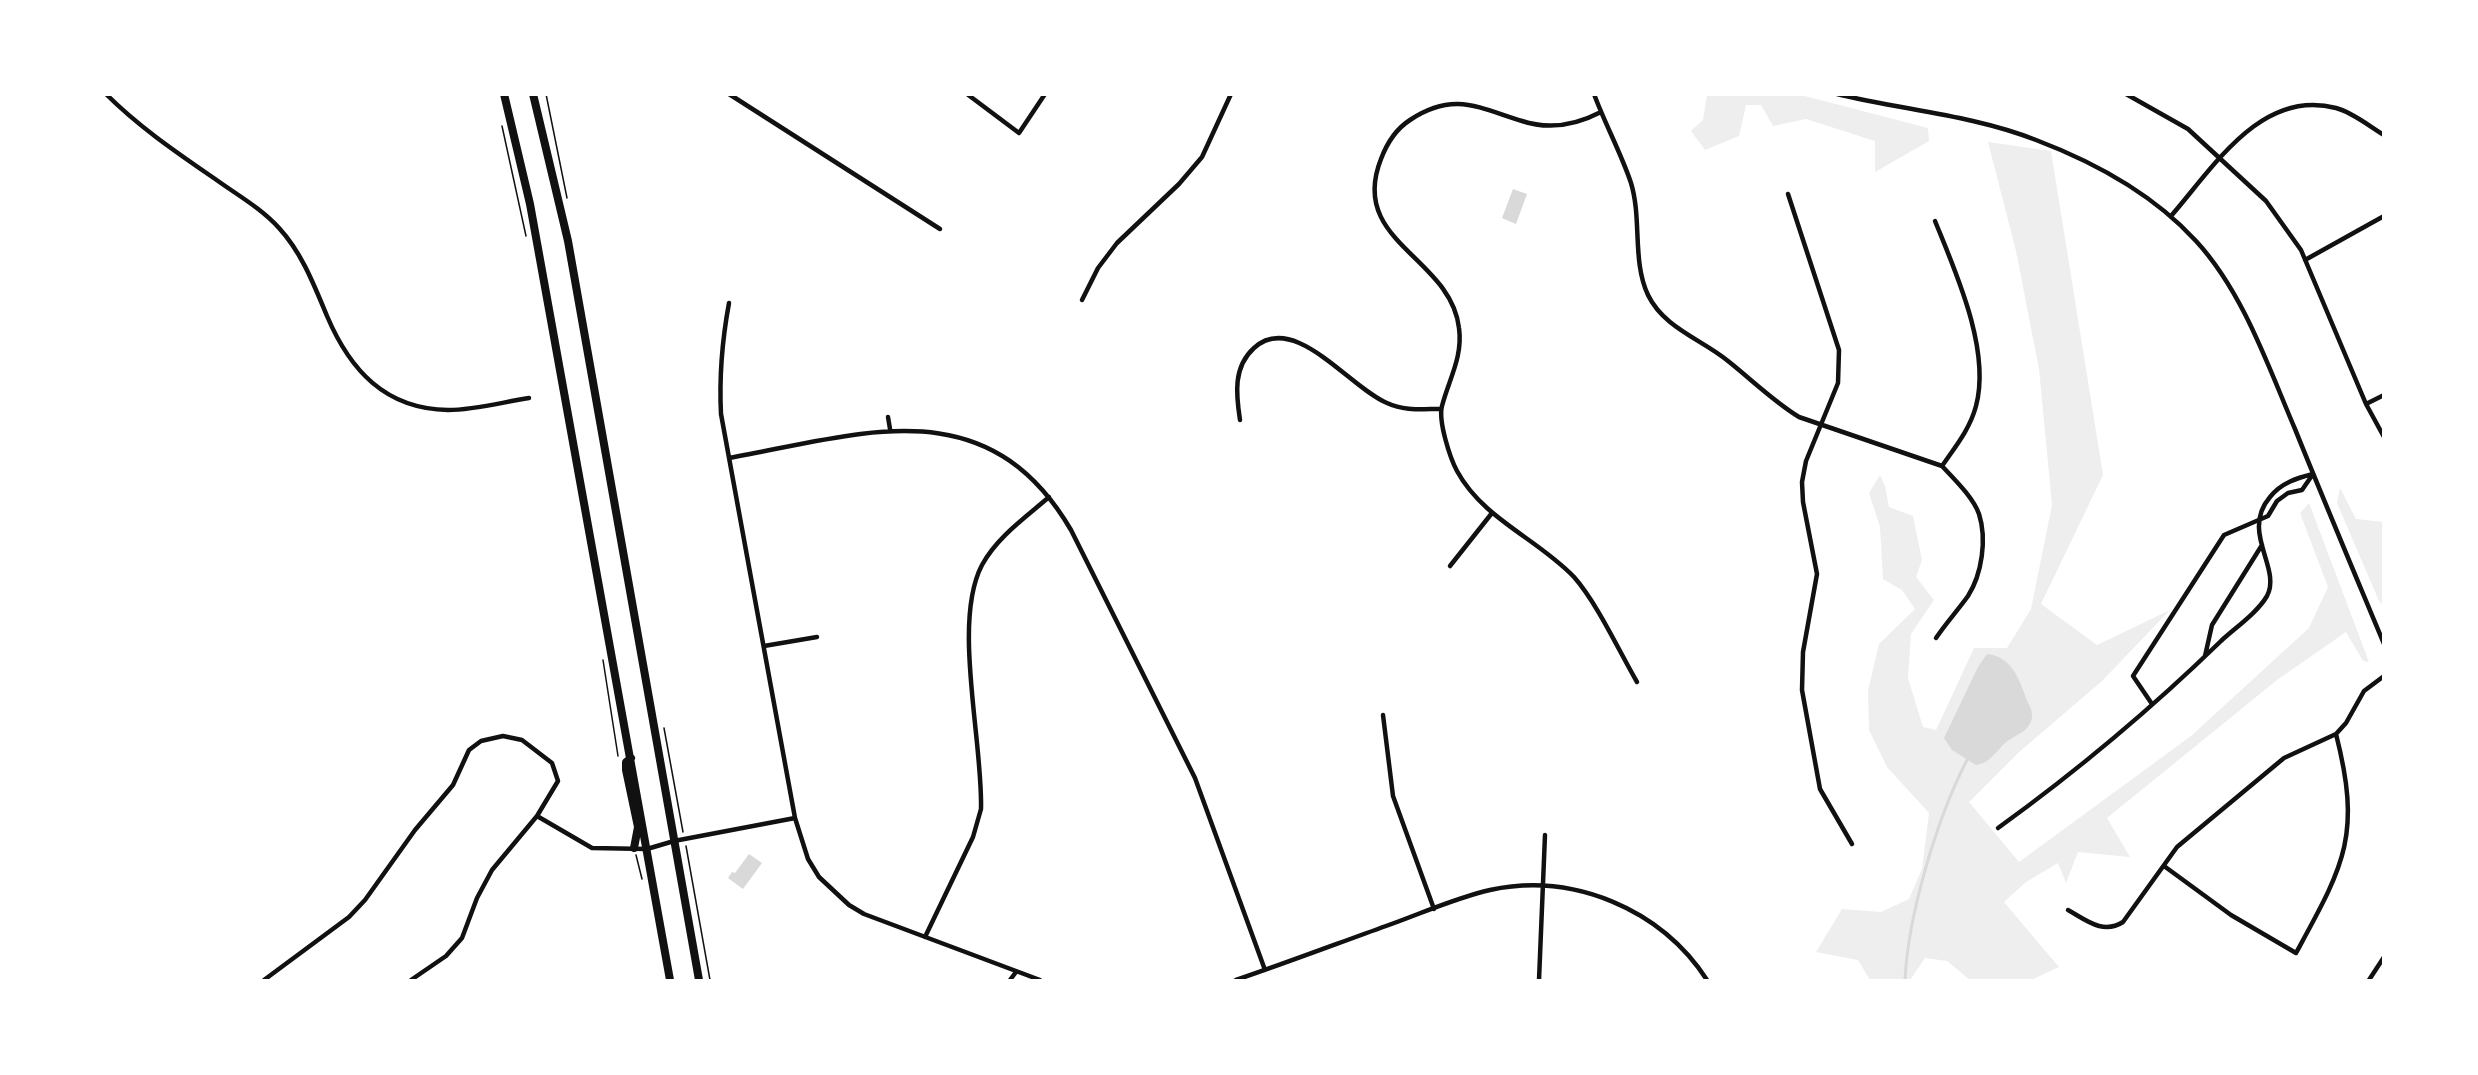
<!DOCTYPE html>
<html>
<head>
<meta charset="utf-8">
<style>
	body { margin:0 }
	#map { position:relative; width:2478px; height:1075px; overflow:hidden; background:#fff; font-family:Rubik,sans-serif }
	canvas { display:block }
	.frame { position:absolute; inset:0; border:96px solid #fff; pointer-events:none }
</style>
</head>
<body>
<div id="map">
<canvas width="2478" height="1075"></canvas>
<div class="frame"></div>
</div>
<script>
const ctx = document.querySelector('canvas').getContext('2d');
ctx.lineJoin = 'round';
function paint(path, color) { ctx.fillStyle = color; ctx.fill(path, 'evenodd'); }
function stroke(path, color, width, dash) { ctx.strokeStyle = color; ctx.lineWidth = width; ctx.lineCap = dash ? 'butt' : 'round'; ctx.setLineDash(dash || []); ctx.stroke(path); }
const green = new Path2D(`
	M1801,95l127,33 1,13 -54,31v-31l-69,-22 -33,7 -12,-21h-15l-7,31 -34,14 -14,-19 12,-11 4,-25z
	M1988,142l63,9 52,324 -62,129 56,41 73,-35 -68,71 -84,72 -49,49 50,60 172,-126 118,-108 19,-41 -28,-74 9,-10 60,159 -6,-1 -17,-29 -69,48 -170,138 23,39 -52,-5 -12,31 -8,-20 -32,19 -22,20 55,65 -28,13h-61l-23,-19 -22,-3 -15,22h-40l-12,-20 -42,-8 26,-43 39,3 28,-13 13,-30 7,-56 -42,-46 -18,-37 -1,-39 11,-47 36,-35 -13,-19 -19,-11 -3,-52 -11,-34 11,-18 5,11 4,21 24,9 9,44 -6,17 18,23 -23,34 -3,44 15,49 13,3 38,-82h33l24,-39 21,-104 -13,-136 -23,-118z
	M2340,488l16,31 27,3v83l-4,-4 -42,-98z`);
const water = new Path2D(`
	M1513,189l14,5 -11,30 -14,-6z
	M1987,654c25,2 33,27 40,47 3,5 6,11 5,17 -3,13 -14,16 -23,22 -12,8 -17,23 -33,25l-24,-15 -8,-12 34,-71z
	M749,854l13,9 -19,26 -15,-11 4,-6 3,1z`);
const stream = new Path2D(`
	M1905,980c3,-65 32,-162 62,-220`);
const path = new Path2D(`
	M546,94l21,104
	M502,126l24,110
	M603,660l15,96
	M664,728l19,104
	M686,846l24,134
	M636,855l6,24`);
const minor = new Path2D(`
	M106,94c34,34 73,60 112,87 21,15 44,28 61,47 23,25 35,57 48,88 23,54 58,93 121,94 27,0 55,-8 81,-12
	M729,94l211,135
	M967,94l52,39 26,-39
	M1594,94c11,30 27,59 37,89 11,36 1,78 17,112 16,33 53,44 80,66 24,19 45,40 71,56l143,49c12,13 31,31 37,48 8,25 3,60 -11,82 -10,14 -22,27 -32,42
	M1837,94c66,16 135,21 199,46 58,22 118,55 160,101 47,51 72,125 99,188 29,72 59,143 89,215
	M2126,94l62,35 78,72 35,49 65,154 18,33
	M1601,112c-25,13 -52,18 -79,9 -43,-13 -68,-30 -112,-1 -14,9 -23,23 -29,39 -33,83 70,98 78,169 4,29 -10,51 -17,78 -4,15 8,52 15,65 26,48 81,68 117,106 23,26 45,74 63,105
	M1788,194l51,156 -1,33 -32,78 -4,21 1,20 14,72 -14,78 -1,38 18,99 32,55
	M2171,216c42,-48 90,-128 165,-108 16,4 33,18 48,27
	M1935,221c21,52 56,129 41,185 -6,23 -21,41 -34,60
	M2305,260l79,-44
	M1082,300l16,-32 19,-25 62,-59 23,-27 29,-63
	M729,303c-7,38 -10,72 -8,111l74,404 13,41 11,18 30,28 15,9 176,66
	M2366,404l18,-9
	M888,417l2,12
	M1240,420c-4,-26 -7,-53 14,-72 40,-37 96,40 133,55 17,8 35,6 54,6
	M729,458c133,-24 258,-71 342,72l124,248 70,192
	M1450,566l42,-53
	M764,646l53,-9
	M2205,656l7,-31 50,-80
	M2152,704l-19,-28 91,-141 44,-19 9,-15 11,-8 14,-3 11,-16
	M1383,715l10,81 41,113
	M1998,828c79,-57 153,-119 223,-187 14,-13 36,-28 46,-45 15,-28 -27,-64 3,-99 11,-14 27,-19 43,-23
	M2164,866l67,49 65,38c48,-88 66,-117 40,-219
	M2068,910c18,10 35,25 55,12l54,-75 107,-89 52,-24 10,-11 18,-32 20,-15
	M925,937l48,-100 8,-28c2,-68 -29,-187 1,-244 15,-28 44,-48 67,-68
	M264,980l85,-63 16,-17 50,-70 38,-45 16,-35 12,-9 22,-5 19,4 30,23 6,18 -21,35 55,32 55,1 27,-8 121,-23
	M411,980l35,-24 16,-18 15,-40 15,-28 45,-54
	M1010,980l6,-8
	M1236,980c50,-17 100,-36 150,-54 34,-12 69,-28 104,-36 83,-18 171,19 217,90
	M1539,980l6,-145
	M2369,980l15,-23`);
const trunk = new Path2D(`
	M504,94l26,110 140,776
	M533,94l35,147 131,739
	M631,758l-5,4v8l12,57 -4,21`);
paint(green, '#eee');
paint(water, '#d9d9d9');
stroke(stream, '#d9d9d9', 3);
stroke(path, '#111', 1.5);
stroke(minor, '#111', 4.5);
stroke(trunk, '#111', 8);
</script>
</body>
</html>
